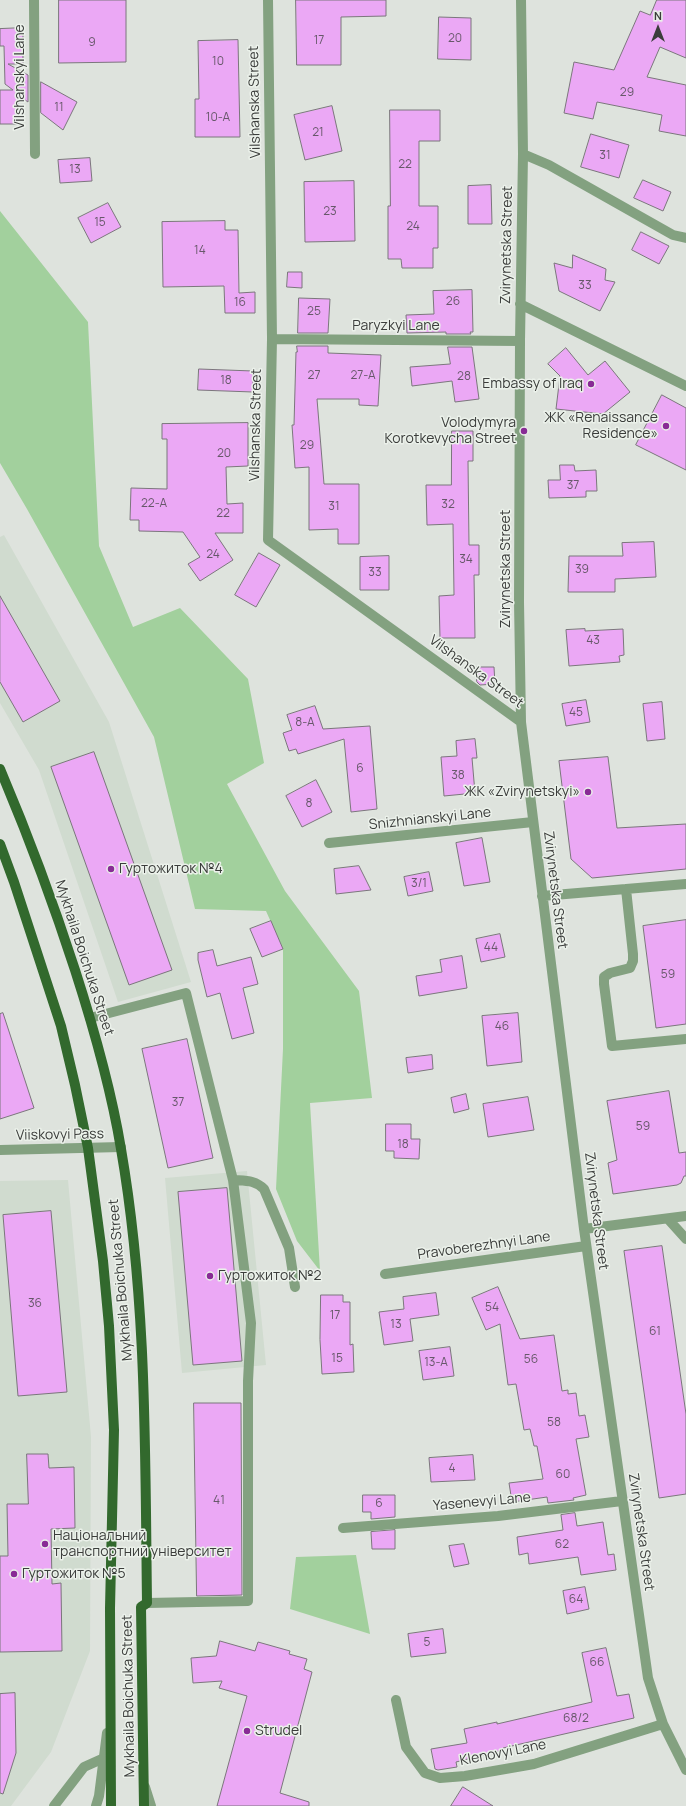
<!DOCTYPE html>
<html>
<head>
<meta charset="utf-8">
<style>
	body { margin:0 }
	#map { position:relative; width:686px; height:1806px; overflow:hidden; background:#dee3dd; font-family:Manrope,sans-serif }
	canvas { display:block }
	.north { position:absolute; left:638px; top:8px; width:40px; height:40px; -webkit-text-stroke:3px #ebf1ea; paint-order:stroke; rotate:0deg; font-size:11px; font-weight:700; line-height:16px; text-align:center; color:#3b3d3b }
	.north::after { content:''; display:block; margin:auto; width:14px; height:18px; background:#3b3d3b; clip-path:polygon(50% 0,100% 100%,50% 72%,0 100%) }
</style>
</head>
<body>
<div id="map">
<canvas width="686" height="1806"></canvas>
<div class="north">N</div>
</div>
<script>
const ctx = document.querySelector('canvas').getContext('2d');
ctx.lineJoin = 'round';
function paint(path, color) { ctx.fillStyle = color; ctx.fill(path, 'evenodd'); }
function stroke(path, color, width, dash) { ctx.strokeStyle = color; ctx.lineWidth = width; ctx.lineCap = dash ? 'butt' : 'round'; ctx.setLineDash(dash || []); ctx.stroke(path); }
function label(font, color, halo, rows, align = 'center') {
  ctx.font = font + ' Manrope,sans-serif'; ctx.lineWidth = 3; ctx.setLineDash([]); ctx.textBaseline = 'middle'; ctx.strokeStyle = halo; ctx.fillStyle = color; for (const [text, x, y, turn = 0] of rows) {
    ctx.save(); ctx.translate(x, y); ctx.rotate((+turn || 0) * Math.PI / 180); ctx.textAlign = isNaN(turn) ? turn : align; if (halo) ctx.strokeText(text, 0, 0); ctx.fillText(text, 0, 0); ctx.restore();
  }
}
const built = new Path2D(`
	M4,535l105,187 82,260 -73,20 -79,-232 -39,-67v-166z
	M247,1171l19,194 -84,8 -17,-195z
	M68,1180l23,257 -1,214 -39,101 -40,54h-11v-625z`);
const green = new Path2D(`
	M0,211l88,111 11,224 34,81 47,-19 68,71 16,84 -37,21 58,107 74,100 13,107 -62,5 10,168 -23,-30 -21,-52 7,-140v-100l-17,-38 -71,-2 -41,-172 -127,-228 -27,-46z
	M356,1555l14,79 -80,-25 6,-52z`);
const building = new Path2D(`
	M59,0h67v62l-67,1z
	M296,0h90v16l-45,1v48h-44z
	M657,0h29v58l-26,-11 -13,30 39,8v51l-27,-5 3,-16 -65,-13 -4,17 -29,-6 10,-51 40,8 26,-59 10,4z
	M439,17l32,1v42l-33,-1z
	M23,28v36h-15l20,11v27l-10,-7v29h-18v-34h13l-8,-6 -1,-38h-4v-17z
	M238,40l2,97h-45v-38h4l-1,-58z
	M41,82l36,20 -14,28 -22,-17z
	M332,106l10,45 -37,9 -11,-45z
	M390,110h50v31h-21v65h19v42h-5v20h-31l-1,-9h-13v-53h2z
	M591,134l38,11 -10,33 -38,-11z
	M90,158l2,23 -32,2 -2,-23z
	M643,180l28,12 -8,19 -29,-13z
	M354,181l1,60 -50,1 -1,-60z
	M491,185l1,39h-24v-38z
	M108,203l13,24 -30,16 -13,-25z
	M225,221v9h13l1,63 16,-1v21h-30l-1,-27 -61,1 -1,-65z
	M641,232l28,14 -10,18 -27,-14z
	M573,255l33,14 -1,11 10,2 -15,29 -41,-20 -5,-28 18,5z
	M288,272h14v16l-15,-1z
	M472,290l1,42h-3l1,2h-25v-2l-39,1 -1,-18 28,-1 -1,-23z
	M299,298l31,1 -2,34h-30z
	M297,346h31v7l53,2 -3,51 -19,-1v-6h-42l7,85h35v60h-21v-15l-29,1v-63l-14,1 -3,-43h2l2,-73h1z
	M448,347h24l7,52 -24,3 -3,-21 -40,5 -2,-19 40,-3z
	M566,348l22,27 17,-14 25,31 -27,22 -47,-5 4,-33 -12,-12z
	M199,369l54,2v21l-55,-2z
	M662,395l24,13v62l-50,-25z
	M248,423v43l-22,1 1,37 16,-1v30h-28l18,27 -33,21 -12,-17 12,-7 -17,-25 -44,-1v-11h-9l1,-32 36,1v-50h-5v-15z
	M452,431h21v30h-5l1,84h10v30h-5l1,63h-35l-1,-42 15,-1 -1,-71 -26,1 -1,-40h25z
	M560,465h14l1,6 21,-1 1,21h-11v6l-37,1 -1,-18h12z
	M654,542l2,35 -41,2v13h-47l1,-36h54l-1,-13z
	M259,553l21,12 -24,42 -21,-12z
	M389,556v34h-29v-33z
	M0,596l60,105 -37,21 -23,-40z
	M585,629v2l38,-2 1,26 -5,1 1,6 -51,4 -3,-36z
	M476,667h18l1,17 -15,1 -3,-3z
	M586,700l4,22 -24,4 -4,-22z
	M662,702l3,37 -18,2 -4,-37z
	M315,706l8,23 47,-3 7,83 -26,3 -7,-73 -46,15 -2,-5 -7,2 -6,-18 9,-3 -5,-15z
	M475,739l2,19h-5l3,35 -31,3 -3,-39 16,-1 -1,-15z
	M94,752l78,218 -43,15 -78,-218z
	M608,757l9,71 69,-4v45l-94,9 -21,-19 -12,-98z
	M316,780l16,32 -30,15 -16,-31z
	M482,838l8,44 -26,4 -8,-43z
	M359,866l12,24 -35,4 -2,-25z
	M429,872l4,19 -25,5 -4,-19z
	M686,920v104l-30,4 -13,-102z
	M271,921l12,28 -21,8 -12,-28z
	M500,934l5,23 -24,5 -5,-23z
	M213,950l4,16 34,-9 7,27 -15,4 11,45 -22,6 -12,-46 -13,4 -9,-37v-7z
	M462,956l5,32 -48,8 -3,-20 26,-4 -2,-12z
	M3,1013l31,95 -34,11v-105z
	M518,1013l4,49 -35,4 -5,-50z
	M187,1039l26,119 -45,10 -26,-119z
	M432,1055l1,14 -25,4 -2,-15z
	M669,1091l10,62 7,-1v24h-2l-3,7 -4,2 -64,9 -5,-31 9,-3 -10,-59z
	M466,1094l3,15 -15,4 -3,-15z
	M528,1097l6,33 -46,7 -5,-33z
	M386,1124h25v15h9l-1,20 -25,-1v-7h-8z
	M227,1188l15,173 -49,4 -15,-173z
	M51,1211l16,181 -49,4 -15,-181z
	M662,1246l24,168v80l-27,4 -35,-247z
	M498,1287l22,52 34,-4 8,56 6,-1v4l8,-1 3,23 6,-1 4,22 -13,2 10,56 -13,3 1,2 -26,3 -1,-6 -35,5 -3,-19 34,-4 -6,-33h-3l-4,-17 -6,1 -8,-46 -8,1 -8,-61 -14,6 -14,-32z
	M436,1293l3,22 -29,4 3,22 -29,4 -5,-33 25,-3 -1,-12z
	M321,1295h22v7h7v43l3,-1 1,28 -32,2 -2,-34z
	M450,1347l4,29 -31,4 -4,-29z
	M194,1403h47l1,192 -45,1z
	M27,1454h21l1,14 25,-1 1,61 -24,1 1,55 9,-1 1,68 -62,1v-96h8l-1,-52h21z
	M473,1455l2,25 -44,2 -2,-24z
	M363,1495h32v22l-24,2v-7h-8z
	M575,1513l2,13 26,-4 5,33 6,-1 2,16 -35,5 -3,-18 -49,7 -1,-11 -9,2 -2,-18 46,-7 -2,-15z
	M395,1530v19h-23l-1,-17z
	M464,1544l5,20 -15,3 -5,-21z
	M585,1587l4,22 -22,5 -4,-23z
	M443,1629l3,24 -35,4 -3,-23z
	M220,1641l35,10 3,-9 32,9 -1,3 18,5 -3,10 8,3 -32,121 29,9v4h-92l30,-110 -28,-8 3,-7 -29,2 -2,-25 25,-2z
	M606,1648l11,48 12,-2 5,24 -131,30v2l-47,12 1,5 -19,3 -3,-1 -4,-20 36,-6 -3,-14 33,-7v2l95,-22 -10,-49z
	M15,1693l1,60 -13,41 -3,-1v-99z
	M463,1787l30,19h-42z`);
const minor = new Path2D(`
	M34,0l1,154
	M268,0l4,339 -4,201 253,182
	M521,0l2,154 -3,187 -1,261 2,120 63,507 64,449 15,46 23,46
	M523,154l26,11 124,70 13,3
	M520,304l166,82
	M272,339l248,2
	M329,843l204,-21
	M626,889l7,65v7l-3,7 -20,5 -6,4v7l8,62 74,-7
	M542,896l144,-12
	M90,1018l96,-25 47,187 18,143 -3,58v220l-101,2
	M0,1150l121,-3
	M233,1180c13,1 22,0 31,9l25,59 6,39
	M668,1219l18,20
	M584,1229l102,-13
	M385,1274l201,-28
	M343,1528l155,-12 124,-15
	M396,1700l10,47 19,26 15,5 25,-2 69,-12 129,-40
	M145,1787l6,19
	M54,1806l30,-39 20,-9
	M96,1806l3,-10 8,-63`);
const major = new Path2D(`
	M0,769c28,66 53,133 75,201 19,59 36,118 46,179 26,150 24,302 26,454l-6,4 3,199
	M0,844l14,38 47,144 14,59 13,63 15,113 6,65 5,104 -4,178 1,198`);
const markers = [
	[591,384,4,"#882b95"],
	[666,426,4,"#882b95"],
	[524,431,4,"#882b95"],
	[588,792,4,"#882b95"],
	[111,869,4,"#882b95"],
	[210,1276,4,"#882b95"],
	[45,1544,4,"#882b95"],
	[14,1574,4,"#882b95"],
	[247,1731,4,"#882b95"]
];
const numberNames = [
	["20",455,39],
	["17",319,41],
	["9",92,43],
	["10",218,62],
	["29",627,93],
	["11",59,108],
	["10-А",218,118],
	["21",318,133],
	["31",605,156],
	["22",405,165],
	["13",75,170],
	["23",330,212],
	["15",100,223],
	["24",413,227],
	["14",200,251],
	["33",585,286],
	["26",453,302],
	["16",240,303],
	["25",314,312],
	["27",314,376],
	["27-А",363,376],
	["28",464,377],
	["18",226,381],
	["29",307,446],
	["20",224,454],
	["37",573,486],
	["22-А",154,504],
	["32",448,505],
	["31",334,507],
	["22",223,514],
	["24",213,555],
	["34",466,560],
	["39",582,570],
	["33",375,573],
	["43",593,641],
	["45",576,713],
	["8-А",305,723],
	["6",360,769],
	["38",458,776],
	["8",309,804],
	["3/1",419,884],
	["44",491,948],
	["59",668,975],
	["46",502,1027],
	["37",178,1103],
	["59",643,1127],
	["18",403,1145],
	["36",35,1304],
	["54",492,1308],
	["17",335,1316],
	["13",396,1325],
	["61",655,1332],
	["15",337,1359],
	["56",531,1360],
	["13-А",436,1363],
	["58",554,1423],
	["4",452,1469],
	["60",563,1475],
	["41",219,1501],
	["6",379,1504],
	["62",562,1545],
	["64",576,1600],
	["5",427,1643],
	["66",597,1663],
	["68/2",576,1719]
];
const streetNames = [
	["Vilshanskyi Lane",20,77,-90],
	["Vilshanska Street",255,102,-91],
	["Zvirynetska Street",507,245,-89],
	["Paryzkyi Lane",396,326],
	["Vilshanska Street",256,425,-89],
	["Zvirynetska Street",506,569,-90],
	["Vilshanska Street",476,672,36],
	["Snizhnianskyi Lane",430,819,-6],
	["Zvirynetska Street",555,890,83],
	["Mykhaila Boichuka Street",84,958,72],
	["Viiskovyi Pass",60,1135,-1],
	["Zvirynetska Street",596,1211,83],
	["Pravoberezhnyi Lane",484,1246,-8],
	["Mykhaila Boichuka Street",121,1280,-95],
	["Yasenevyi Lane",482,1502,-5],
	["Zvirynetska Street",641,1532,82],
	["Mykhaila Boichuka Street",129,1696,-91],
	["Klenovyi Lane",503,1753,-11]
];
const poiNames = [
	["Embassy of Iraq",583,384,"right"],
	["ЖК «Renaissance",658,418,"right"],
	["Residence»",658,434,"right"],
	["Volodymyra",516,423,"right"],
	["Korotkevycha Street",516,439,"right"],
	["ЖК «Zvirynetskyi»",580,792,"right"],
	["Гуртожиток №4",119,869],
	["Гуртожиток №2",218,1276],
	["Національний",53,1536],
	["транспортний університет",53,1552],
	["Гуртожиток №5",22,1574],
	["Strudel",255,1731]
];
paint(built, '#d0dbcf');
paint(green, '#a2d09d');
paint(building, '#eba8f5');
stroke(building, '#7b767c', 1);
stroke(minor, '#83a180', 10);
stroke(major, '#32692d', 10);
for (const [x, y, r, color] of markers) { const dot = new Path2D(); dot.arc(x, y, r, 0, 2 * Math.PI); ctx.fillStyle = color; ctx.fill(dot); stroke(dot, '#ebf1ea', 1.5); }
label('12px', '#67586a', null, numberNames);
label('14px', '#3b3d3b', '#ebf1ea', streetNames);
label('14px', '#3b3d3b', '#ebf1ea', poiNames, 'left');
</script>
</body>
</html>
